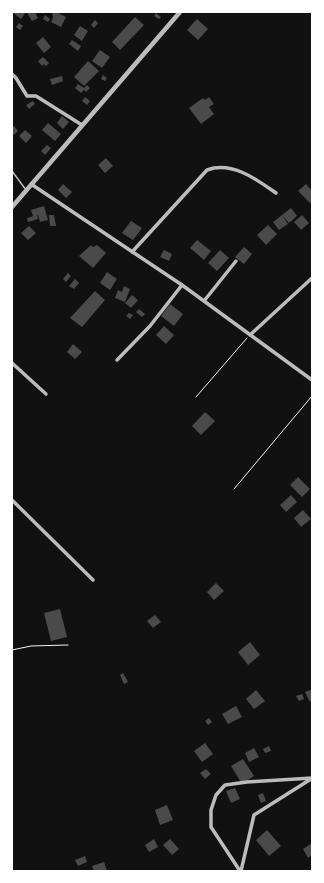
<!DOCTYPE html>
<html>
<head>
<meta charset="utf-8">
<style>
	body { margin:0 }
	#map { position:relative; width:324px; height:883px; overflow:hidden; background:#111; font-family:"Open Sans",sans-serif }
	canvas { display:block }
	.frame { position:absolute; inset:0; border:13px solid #fff; pointer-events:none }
</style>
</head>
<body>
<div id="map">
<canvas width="324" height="883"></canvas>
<div class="frame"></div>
</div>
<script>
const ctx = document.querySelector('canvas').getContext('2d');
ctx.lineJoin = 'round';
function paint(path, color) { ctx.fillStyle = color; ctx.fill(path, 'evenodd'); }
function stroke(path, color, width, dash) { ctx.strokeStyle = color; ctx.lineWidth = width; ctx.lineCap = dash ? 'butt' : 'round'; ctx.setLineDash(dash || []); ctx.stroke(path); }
const building = new Path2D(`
	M12,12h14l-5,7z
	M35,12l3,6 -6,3 -5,-8z
	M53,12h3l10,5 -5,10 -10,-5 2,-4v-2l-1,-1z
	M156,13l5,4 -2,2 -5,-3z
	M45,15l5,4 -2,3 -5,-3z
	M135,17l9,8 -24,25 -8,-8z
	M197,19l11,10 -10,11 -11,-10z
	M95,20l3,3 -4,5 -3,-3z
	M19,23l4,3 -3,4 -4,-3z
	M80,26l8,5 -6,10 -8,-6z
	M43,37l8,10 -7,6 -8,-10z
	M72,40l9,6 -3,5 -9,-7z
	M100,50l10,7 -8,11 -10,-7z
	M43,57l6,6 -3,3 -2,-2 -2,2 -4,-5z
	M88,61l11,10 -15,15 -10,-9z
	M103,75l4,3 -2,3 -4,-2z
	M62,76l1,5 -11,4 -2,-6z
	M78,84l6,4 3,-3 3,3 -4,4 -2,-2 -3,3 -6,-5z
	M85,97l5,4 -3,4 -5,-4z
	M209,97l5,7 -5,3 5,7 -13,10 -12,-16 14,-10 2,2z
	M33,101l2,3 -6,5 -3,-4z
	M62,116l7,6 -6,7 -6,-6z
	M48,123l13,11 -6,7 -13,-11z
	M14,126l4,5 -4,4 -2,-2v-5z
	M25,130l7,6 -6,7 -7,-7z
	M47,145l4,3 -6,7 -4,-4z
	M106,158l7,8 -8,7 -7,-8z
	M63,184l9,8 -6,6 -8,-8z
	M306,184l6,7v11l-2,1 -12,-12z
	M44,206l4,14 -8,2 -2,-7 -5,1 -2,-6z
	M291,208l6,8 -8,7 -7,-8z
	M37,215l1,4 -10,3 -1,-4z
	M49,215h5l2,11h-6z
	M282,215l6,9 -9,6 -6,-8z
	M302,215l7,8 -8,7 -7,-8z
	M131,221l11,7 -9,12 -11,-7z
	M268,225l9,9 -11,11 -9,-10z
	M29,226l7,7 -8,7 -7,-7z
	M197,240l14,11 -7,9 -14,-12z
	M91,245l2,2 4,-2 9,8 -13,15 -14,-12z
	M244,247l8,7 -8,10 -9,-7z
	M164,250l8,4 -3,7 -9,-4z
	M220,250l9,8 -12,13 -9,-8z
	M107,272l10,7 -7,11 -10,-7z
	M68,273l3,3 -5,6 -3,-3z
	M75,279l4,4 -5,6 -5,-3z
	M124,286l6,3 -5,13 -10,-4 3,-8 4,2z
	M95,291l10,9 -23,27 -12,-9z
	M132,295l6,5 -7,8 -6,-5z
	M170,304l13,10 -9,12 -13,-10z
	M139,309l6,5 -3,3 -6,-5z
	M129,313l4,2 -3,4 -4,-3z
	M164,326l10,9 -8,9 -10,-9z
	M73,344l9,8 -7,7 -8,-7z
	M205,412l10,9 -14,14 -9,-9z
	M298,477l12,12 -8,8 -12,-12z
	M291,495l6,7 -11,10 -6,-7z
	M303,510l8,9 -10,8 -7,-9z
	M216,583l8,8 -10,9 -7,-8z
	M60,609l7,28 -16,4 -7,-28z
	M155,615l6,7 -8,6 -6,-7z
	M250,642l10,13 -12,10 -10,-13z
	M123,673l5,9 -4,2 -4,-9z
	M312,689v11l-2,2 -5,-10z
	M256,690l9,11 -11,8 -8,-10z
	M302,694l2,5 -5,2 -3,-5z
	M236,706l6,11 -14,7 -6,-10z
	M209,718l3,4 -4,3 -3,-4z
	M205,743l8,11 -11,8 -8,-11z
	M269,746l2,5 -6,2 -2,-4z
	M254,748l5,9 -10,5 -4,-9z
	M243,759l11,17 -12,8 -11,-18z
	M206,769l5,5 -6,5 -5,-6z
	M235,788l5,11 -9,4 -5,-12z
	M263,793l3,8 -5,2 -3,-8z
	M167,805l6,15 -13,5 -5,-15z
	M267,830l14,16 -12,10 -13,-16z
	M154,839l4,8 -9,5 -4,-7z
	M170,839l9,10 -7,6 -9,-10z
	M312,843v12l-4,3 -5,-9z
	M85,856l2,6 -9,4 -3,-6z
	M104,862l3,9h-13l-2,-5z`);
const path = new Path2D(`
	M196,397l51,-59
	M234,489l78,-93
	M12,650l19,-4 37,-1`);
const service = new Path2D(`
	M12,171l14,19`);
const minor = new Path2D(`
	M12,74l4,4 11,18h9l46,29
	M31,184l151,101 130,95
	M132,252l75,-82c25,-9 49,9 69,23
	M204,301l32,-40
	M250,335l62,-57
	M117,360l33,-34 32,-41
	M12,363l34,31
	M12,500l81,80
	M240,871l-29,-44v-17l5,-15 9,-10 22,-3 65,-4
	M241,871l13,-56 57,-36`);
const tertiary = new Path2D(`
	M12,207l168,-195`);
paint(building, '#4a4a4a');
stroke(path, '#f5f5f5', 1);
stroke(service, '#bcbcbc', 1.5);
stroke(minor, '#bcbcbc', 3.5);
stroke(tertiary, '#bcbcbc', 4.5);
</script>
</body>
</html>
